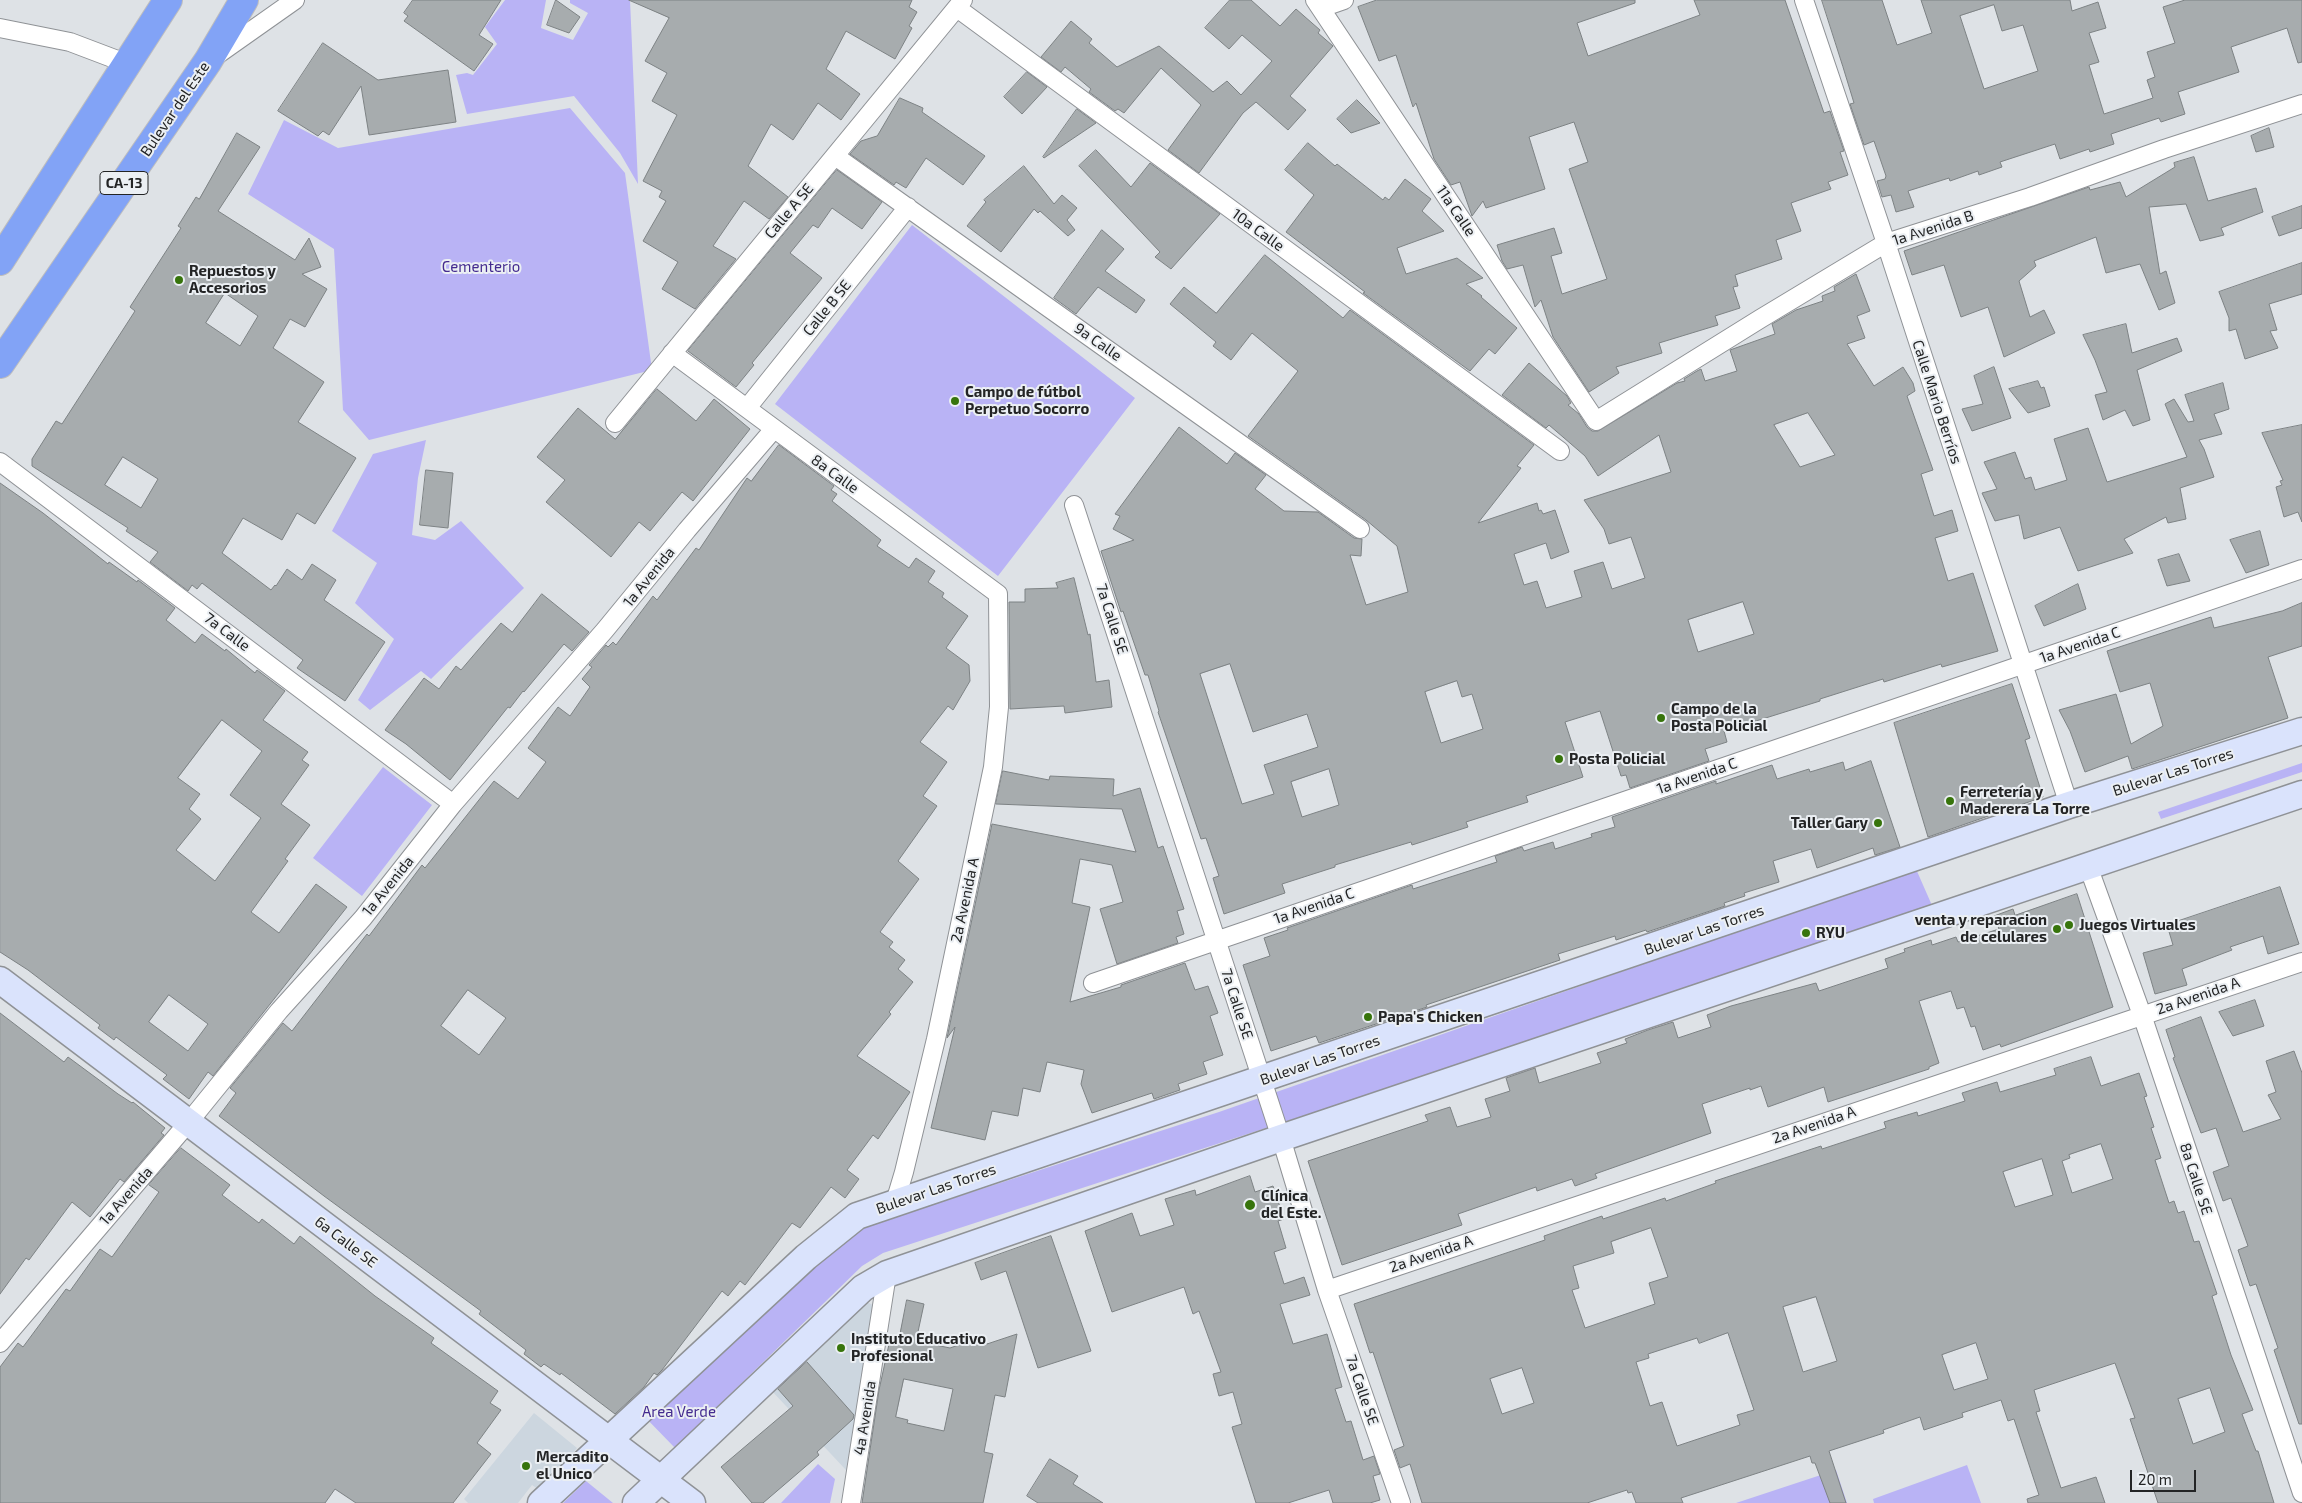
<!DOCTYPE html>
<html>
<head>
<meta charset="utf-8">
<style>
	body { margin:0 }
	#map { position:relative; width:2302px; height:1503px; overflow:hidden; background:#dee2e6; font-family:"Exo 2",sans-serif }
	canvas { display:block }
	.scale { position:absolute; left:2130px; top:1470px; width:66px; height:22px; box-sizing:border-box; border:2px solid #232425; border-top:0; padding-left:6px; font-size:15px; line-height:18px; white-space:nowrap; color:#232425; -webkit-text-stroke:4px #ebeff3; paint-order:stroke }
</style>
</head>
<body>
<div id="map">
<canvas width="2302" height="1503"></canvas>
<div class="scale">20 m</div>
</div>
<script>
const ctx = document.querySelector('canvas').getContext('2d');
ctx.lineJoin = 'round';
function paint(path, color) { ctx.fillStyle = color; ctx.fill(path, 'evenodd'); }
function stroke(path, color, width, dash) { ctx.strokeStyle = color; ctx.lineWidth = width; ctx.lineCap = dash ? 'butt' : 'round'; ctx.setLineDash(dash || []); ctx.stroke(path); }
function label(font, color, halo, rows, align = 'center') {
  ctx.font = font + ' "Exo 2",sans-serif'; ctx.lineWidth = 4; ctx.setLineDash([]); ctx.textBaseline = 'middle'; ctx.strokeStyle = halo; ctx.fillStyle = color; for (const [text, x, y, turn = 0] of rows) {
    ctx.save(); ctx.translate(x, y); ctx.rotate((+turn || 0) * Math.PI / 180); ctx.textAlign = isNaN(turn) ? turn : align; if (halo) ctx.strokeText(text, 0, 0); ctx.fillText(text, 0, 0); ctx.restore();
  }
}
const built = new Path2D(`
	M863,1300l14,7 -31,163 -76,-81z
	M534,1413l43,35 -36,43 -9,-6 -14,18h-50l-4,-4z`);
const green = new Path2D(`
	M505,0h41l-5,28 32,12 15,-27 -18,-10v-3h60l8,184 -18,-31 -46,-57 -107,18 -11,-39 11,-2 6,2 24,-31 -12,-17z
	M570,108l55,65 27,197 -283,70 -26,-30 -9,-161 -86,-55 36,-74 54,28z
	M912,225l223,173 -137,178 -223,-172z
	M426,440l-8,38 -6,57 23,5 26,-19 63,67 -93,91 -10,-8 -51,39 -12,-10 36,-61 -39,-36 22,-40 -45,-32 41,-77z
	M2302,763v9l-141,47 -3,-7z
	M383,767l49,38 -70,91 -49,-38z
	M1916,869l18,41 -1051,343 -21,13 -187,182 -33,-34 216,-185 361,-117z
	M818,1464l17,15 -5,24h-49z
	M1967,1465l14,38h-107l-1,-4z
	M1836,1470l11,33h-111z
	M586,1481l27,22h-50z`);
const building = new Path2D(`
	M413,0h88l-22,35 14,9 -19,27 -70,-50 4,-5 -4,-3z
	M556,0l24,17 -11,16 -22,-8z
	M629,0h283l-3,7 8,5 -8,14 3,2 -17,31 -49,-28 -20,38 34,25 -19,26 -23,-17 -25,37 -22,-16 -23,42 40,31 -19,22 -25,-18 -31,45 23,13 -41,50 -33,-20 16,-27 -35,-21 23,-40 -7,-4 3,-6 -19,-10 34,-66 -25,-14 15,-28 -22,-12 24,-43z
	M1230,0h21l29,26 16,-17 24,21 -2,3 15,13 -43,50 16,14 -18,20 -32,-28 -13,11 -44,60 -31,-23 33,-45 -40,-37 -37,45 -6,-4 -3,2 -26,-19 2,-3 -26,-22 -4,5 -20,-15 30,-36 21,18 -3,4 28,24 42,-21 54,46 14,-11 14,14 31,-34 -30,-26 -13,14 -24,-21z
	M1377,0h258v3l-58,20 11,33 112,-41 -6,-15h91l39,113 6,-2 14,40 -4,1 8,23 -20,7 3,7 -40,14 10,28 -25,9 6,19 -47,16 3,11 -5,1 7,21 -25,8 3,9 -59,18 3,10 -46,14 3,6 -30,19 -36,-55 -12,-37 -6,7 -12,-42 -16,4 -5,-8 -5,-16 57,-17 8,25 -11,3 11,38 45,-15 -38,-110 19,-7 -14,-40 -45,15 16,52 -59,19 -3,-7 -11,15 -12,-34 -9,3 -17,-26 -18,-56 -3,4 -17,-52 -17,6 -21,-54z
	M1822,0h60l15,45 35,-12 -11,-33h149l2,11 26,-9 8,26 -17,5 10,29 -10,3 15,49 49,-16 -6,-18 8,-3 -8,-25 28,-9 -12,-36 22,-7h117v62l-4,1 -11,-35 -56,19 8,25 -61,20 7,22 -24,8 -2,-4 -48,16 3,10 -24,8 -1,-3 -29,10 -5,-15 -55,18 2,5 -23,8 -1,-4 -28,10 -1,-3 -41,13 6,16 -18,5 -5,-17 -9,2 -5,-16 8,-2 1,-3 -12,-35 -10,4 -14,-41 4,-1 -11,-36zM1994,5l8,26 21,-6 15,46 -54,18 -24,-73z
	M323,43l55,37 70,-10 8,52 -87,13 -8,-49 -32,49 -6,-4 -5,5 -40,-25z
	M1027,72l20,15 -25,27 -18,-17z
	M900,98l23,10 -1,4 63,44 -22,29 -37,-27 -20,30 -10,-6 -2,3 -44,-31 11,-13 16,-5z
	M1357,100l23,23 -29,10 -14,-14z
	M1077,109l19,14 -52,35 -1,-1z
	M2269,128l5,19 -18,5 -5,-16z
	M237,133l23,14 -42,64 77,49 14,-22 12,29 -19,7 25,15 -22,38 -15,-8 -17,29 51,34 -26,40 58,36 -41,66 -18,-11 -15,27 -39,-22 -21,35 49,37 4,-5 1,1 11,-17 15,11 10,-16 24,16 -12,20 61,42 -40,59 -48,-33 6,-8 -101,-77 -5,6 -5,-4 -4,6 -38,-29 8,-10 -32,-21 2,-3 -96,-62v-7l24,-38 6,3 73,-113 -5,-4 51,-79 -3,-2 18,-29 3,2zM225,293l33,23 -18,30 -34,-23zM123,457l35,22 -17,29 -36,-23z
	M1308,143l27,23 2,-2 46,36 2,-3 4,3 16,-21 26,20 -9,12 22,20 -47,17 9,26 51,-16 26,20 -17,6 16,12 -1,1 36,31 -22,26 -6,-5 -19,22 -107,-78 2,-1 -79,-60 28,-37 -29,-25z
	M1096,150l35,37 19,-24 70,51 -49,55 -16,-12 5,-5 -81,-86z
	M2194,157l14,44 48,-13 7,24 -42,16 3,7 -24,6 -14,-37 -37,3 11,67 6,-3 9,32 -16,7 -19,-46 -34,9 -10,-36 -62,24 2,5 -17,15 11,36 14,-7 11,23 -51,24 -16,-50 -27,10 -17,-52 -32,10 -8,-24 185,-64 1,3 30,-8 6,15 49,-30 -1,-4z
	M1024,166l30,38 8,-9 15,13 -10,12 8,10 -7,6 -28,-25 -2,2 -4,-4 -33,43 -34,-26 19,-24 -2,-2z
	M837,170l45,32 -20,27 -30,-21 -14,20 -5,-3 -23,28 32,25 -70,85 2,2 -18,22 -48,-36z
	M2302,206v22l-23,8 -7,-19z
	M1102,230l22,19 -19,22 40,29 -9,13 -38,-26 -22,27 -22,-16z
	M1265,255l78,63 7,-8 184,135 -17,21 4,2 -43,55 59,-20 2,8 2,-1 2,4 12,-4 14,42 -18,7 -5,-16 -32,11 10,31 13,-4 9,27 36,-11 -8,-26 29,-9 9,27 33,-11 -14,-41 -22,7 -5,-15 -20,-29 87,-28 -12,-37 -61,41 -13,-20 -36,-31 -3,3 -44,-33 27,-32 38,33 4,7 -3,2 11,9 8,13 5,4h6l79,-48 8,-2 -1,-2 13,-8 4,-2 4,12 32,-10 -7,-21 45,-16 -3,-10 24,-14 27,-9 -1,-5 13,-5 -1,-4 22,-13 14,37 -13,5 8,22 -18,6 27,42 29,-19 10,16 2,8 -8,5 26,74 -12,4 13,42 18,-6 6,21 -23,7 13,43 25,-8 25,78 -56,16 -1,-3 -57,18 -1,-3 -63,20v2l-96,30 3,11 -22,7 4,12 -79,27 -4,-13 -5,1 -21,-65 -35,11 18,55 -57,19 2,6 -62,20 2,5 -56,18 -1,-3 -76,23v2l-53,17 3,9 -61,21 -11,-36 6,-2 -13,-38 -5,1 -43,-127 1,-1 -11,-36h-3l-22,-64 -2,1 -20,-61 33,-11 -21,-11 7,-13 -5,-2 64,-87 48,37 8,-11 31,22 -11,14 29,22 34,1 36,26 8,1 -1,17 -11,-1 16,50 42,-13 -11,-46 -31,-26 -118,-84 50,-65 -46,-38 -21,27 -18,-14 3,-4 -46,-38 14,-17 32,26zM1808,413l27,42 -35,12 -26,-42zM1743,602l11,32 -56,18 -10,-32zM1230,664l23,68 54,-18 11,33 -54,18 10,29 -32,10 -42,-130zM1457,681l5,16 10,-3 11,35 -42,14 -16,-51zM1329,769l10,36 -37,12 -11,-35z
	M2302,263v31l-33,10 8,26 -7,1 8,17 -33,11 -9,-30 -7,2v-13l-10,-26z
	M2126,324l6,29 45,-15 5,13 -45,19 13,50 -17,6 -8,-16 -22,10 -8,-25 12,-3 -12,-32 -12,-25z
	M1994,367l17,51 -39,13 -10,-22 21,-5 -9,-28z
	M2038,381l3,7 3,-1 6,19 -22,7 -19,-24z
	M2223,383l6,26 -15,5 8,20 -23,6 5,9 10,28 -34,11 6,31 -18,4 -2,-6 -42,22 9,14 -55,18 -18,-44 -36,12 -5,-24 -24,6 -13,-28 15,-4 -13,-27 31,-10 10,27 6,-2 4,13 32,-10 -13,-41 34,-11 19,54 80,-25 -22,-53 9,-5 14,23 6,-1 -9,-26z
	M657,389l39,32 18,-22 36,30 -57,72 -11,-9 -32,39 -11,-9 -28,35 -65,-55 19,-22 -28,-23 41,-49 37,31z
	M2302,425v97l-4,-10 -14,5 -8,-30 6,-2 -2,-4 3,-1 -21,-47z
	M779,445l55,41 -3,4 6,4 -5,7 49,39 -4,6 32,22 7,-10 19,13 -7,11 16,11 -2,4 26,19 -22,32 23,17 1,16 -17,29 -5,-4 -28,36 27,20 -24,34 14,10 -39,55 21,18 -39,53 13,10 -4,5 16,13 -7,9 15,13 -24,30 2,2 -34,42 53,36 -32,47 -5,-4 -26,35 12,9 -14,19 -14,-11 -31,41 -8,-5 -47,62 -5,-4 -12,15 -6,-5 -60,79 -5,5 -3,-2 -10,14 -29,27 -54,-41 -1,2 -16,-11 -3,3 -17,-13 2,-4 -47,-36 2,-3 -157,-115 -105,-80 17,-23 -6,-5 53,-65 9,8 75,-97 2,2 53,-71 3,3 69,-87 24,18 28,-37 -18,-14 30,-41 12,9 20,-29 -8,-8 10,-12 -3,-2 17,-20 2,2 5,-5 3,3 37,-49 4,4 39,-52 3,2 48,-72 4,3zM468,990l38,28 -27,37 -38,-29z
	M426,470l27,3 -5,55 -28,-3z
	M0,483l43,30 65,51 1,-2 28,20 1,-2 37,28 -9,12 29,23 7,-9 23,17 1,-2 29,24 2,-3 28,21 -22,29 45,32 -6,8 7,5 -28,39 29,21 -25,34 3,2 -37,51 28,21 37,-49 31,23 -134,169 -5,-4 -19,27 -26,-20 4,-4 -51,-38 -2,3 -16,-12 2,-3 -72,-55 -28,-18zM222,720l40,31 -32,44 31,23 -46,63 -39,-31 25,-31 -12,-10 11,-15 -22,-16zM169,995l39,29 -20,27 -39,-29z
	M2260,531l9,34 -23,8 -16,-33z
	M2179,554l11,27 -23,5 -9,-26z
	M1074,578l14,57 2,-1 6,48 13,-2 3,27 -47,6 -1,-7 -54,3 -1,-107h16v-13l33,-1 -2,-5z
	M2078,584l8,25 -42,17 -9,-20z
	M542,594l47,38 -17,19 -8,-7 -40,48 -1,-1 -13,17 -2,-1 -58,73 -44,-36 -21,-14 39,-52 15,11 17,-23 5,4 40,-47 11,9z
	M2302,603v43l-34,11 20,61 -156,51 -4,-13 -43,16 -15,-41 -11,-21 57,-16 15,50 32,-18 -13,-43 -30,9 -13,-41 104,-34 3,11 68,-17z
	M2012,684l18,54 -5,2 18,57 -115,40 -34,-114z
	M1871,761l29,86 -25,8 -2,-7 -56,20 -6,-19 -38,12 6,21 -35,11 1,3 -21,7 1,3 -78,26 -1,-2 -30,10 -1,-4 -57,18 2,6 -134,45 1,2 -108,36 -3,-7 -45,15 -28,-86 27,-9 -6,-18 24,-8 -1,-2 125,-43 1,4 84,-27 -2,-6 27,-9 2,4 29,-9 2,7 37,-12 -1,-3 24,-7 -3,-10 104,-36v3l56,-19 5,14 32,-10 1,3 33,-10 2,8z
	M1003,771l46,9 1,-4 64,3 -1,17 27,-8 18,60 5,-2 21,63 -7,2 7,23 -8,3 2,6 -61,21 -17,-55 23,-7 -11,-37 -32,-6 -8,44 18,4 -20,95 51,-15v-2l64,-22 10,27 13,-4 10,27 -8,3 13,39 -20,7 4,12 -29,10 2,6 -26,9 -2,-6 -60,20 -11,-29 3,-14 -37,-8 -7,30 -17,-4 -5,28 -26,-5 -7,29 -54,-12 24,-101 -8,11 45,-214 144,28 -14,-43 -126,-5z
	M2280,887l19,57 -31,10 -5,-18 -33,11 2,3 -50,19 5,16 -32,9 -12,-41 30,-8 -6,-20z
	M2077,894l36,113 -112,40 -1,-3 -17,6 -8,-24 -4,1 -7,-20 -7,2 -6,-18 -32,10 20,62 -10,4v2l-101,33 -4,-15 -56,20 -7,-21 -11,4v-2l-48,16 9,29 -116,41 2,4 -22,8 -3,-7 -35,12 -1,-4 -78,27 4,11 -120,40 -34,-104 120,-40 -3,-6 25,-8 7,20 34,-10 -6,-18 25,-8 -4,-13 29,-10 4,15 62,-20 -4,-10 30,-10 -2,-4 23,-9 25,-8 5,16 33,-11 -4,-12 24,-9 85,-23 3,8 69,-23 -3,-9 20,-7 -1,-3 27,-9 1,5 24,-8 2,5 41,-13 -5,-13 19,-7 2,6z
	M2255,1000l9,26 -31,10 -14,-24z
	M0,1013l64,49 4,-5 50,37 14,9 1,-1 32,26 -4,5 3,2 -40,47 -4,-3 -30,38 -18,-15 -43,58 -3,-2 -26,36z
	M2201,1017l42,115 38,-13 -13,-24 8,-3 -10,-31 28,-10 8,22v351h-3l-25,-74 4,-2 -22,-64 -6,2 -12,-36 10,-4 -17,-48 -8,3 -10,-29 16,-6 -13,-38 -15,5 -28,-75 2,-1 -9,-27z
	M2091,1057l10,29 38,-13 8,23 -3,1 10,30 -3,1 10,30 -6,2 14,43 5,-2 4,12 6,-2 10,31 5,-1 18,53 -5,2 19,59 22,55 -11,4 14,37h2l16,52h-116l-28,-84 5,-1 -20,-55 -81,27 6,21 -4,1 25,76 35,-11 9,26h-77l-1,-4 12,-4 -25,-76 -6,2 -7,-21 -39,13 1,4 -39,13 -4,-13 -37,13 1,3 -55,18 17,52h-16l-15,-40h-3l-2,-7 -129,42 2,5h-47l-4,-11 -4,1 -1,-3 -40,13h-165l-12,-39 -10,4 -6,-18 10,-4 -31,-94 -3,1 -16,-49 191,-64 -1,-4 58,-20 1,3 62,-21 1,3 50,-18 -1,-2 106,-35 1,3 64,-21 -2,-6 33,-10 1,4 47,-15 -3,-8 35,-11 3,10 56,-17 -2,-6zM2101,1144l12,35 -41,14 -10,-32 8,-3 -1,-3zM2042,1159l11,36 -38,12 -12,-35zM1651,1228l17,49 -19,6 6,21 -70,24 -13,-38 7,-2 -6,-22 41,-13 -3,-11zM1816,1297l21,64 -34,11 -20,-65zM1728,1333l26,77 -17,5 3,10 -63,21 -15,-44 -12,4 -14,-44 13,-4 -1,-4 49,-16 2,5zM1976,1343l12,36 -34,11 -12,-35zM1522,1368l12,35 -32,11 -12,-35zM2210,1388l15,44 -32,12 -15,-45z
	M181,1148l49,37 -8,10 37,28 3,-4 32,25 6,-8 75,60 59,42 -3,5 67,48 -8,12 11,7 -24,33 14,11 -38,49h-97l-21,-14 -10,14h-325v-136l18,-24 5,4 43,-58 4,2 30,-42 12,8 47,-65 -10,-7z
	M1250,1176l5,16 18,-6 11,33 -6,2 8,27 -12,4 10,32 20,-7 6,18 -30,9 13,40 34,-10 15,53 -7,2 11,33 5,-1 12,39 11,-4 6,18 -7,2 7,24 -10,3h-37l-4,-13 -41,13h-32l-24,-76 10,-3 -9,-32 -14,4 -6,-22 8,-2 -22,-61 -6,3 -9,-27 -72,25 -27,-81 47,-18 8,23 34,-11 -9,-26 30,-9 1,5z
	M1051,1236l40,115 -53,17 -32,-97 -25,9 -6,-17z
	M907,1300l17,4 -8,37 34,7 34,-12 3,8 30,-10 -12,63 -10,-2 -11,57 9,2 -10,49h-121l17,-113 12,-55 8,2zM904,1379l49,10 -9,42 -37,-8 1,-3 -12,-3z
	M807,1362l47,53 -1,4 -36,33 2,3 -56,48h-11l-31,-36 72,-61 -15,-17z
	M1050,1459l28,17 -5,8 30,19h-65l-11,-7z`);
const street = new Path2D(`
	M1315,0l281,421 164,-102 126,-76 144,-46 134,-48 138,-45
	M1804,0l82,243 183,562
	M957,8l603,443
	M1321,8l23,-8
	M0,28l70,14 58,22
	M217,55l78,-55
	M835,156l525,373
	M672,353l326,241 1,113 -6,60 -57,272 -32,133 -9,30
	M747,408l161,-201
	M615,423l348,-423
	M0,462l453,342
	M1074,505l207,633 46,152 74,213
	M2088,866l54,149 160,478
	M1093,983l1209,-414
	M1327,1290l975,-328
	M0,1343l188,-220 91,-112 84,-93 90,-114 152,-174 82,-100 87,-101
	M851,1503l36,-229`);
const secondary = new Path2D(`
	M0,980l692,523
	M541,1503l265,-246 51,-41 1212,-411 233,-74
	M636,1503l227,-215 24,-14 394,-136 1021,-344`);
const highway = new Path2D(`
	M0,261l168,-261
	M0,364l208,-303 36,-61`);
const markers = [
	[179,280,5,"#37740b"],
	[955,401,5,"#37740b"],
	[1661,718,5,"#37740b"],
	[1559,759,5,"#37740b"],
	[1950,801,5,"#37740b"],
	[1878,823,5,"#37740b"],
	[2069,925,5,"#37740b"],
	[2057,929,5,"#37740b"],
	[1806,933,5,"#37740b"],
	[1368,1017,5,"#37740b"],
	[1250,1205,6,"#37740b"],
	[841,1348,5,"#37740b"],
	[526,1466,5,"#37740b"]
];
const shields = [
	[124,183,48]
];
const shieldNames = [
	["CA-13",124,183]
];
const streetNames = [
	["Bulevar del Este",175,109,-56],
	["Calle A SE",789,211,-50],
	["11a Calle",1456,211,56],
	["1a Avenida B",1933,228,-18],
	["10a Calle",1258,230,36],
	["Calle B SE",827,308,-51],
	["9a Calle",1098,342,35],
	["Calle Mario Berríos",1937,402,72],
	["8a Calle",835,474,36],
	["1a Avenida",649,577,-51],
	["7a Calle SE",1112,619,72],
	["7a Calle",227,632,37],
	["1a Avenida C",2080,645,-19],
	["Bulevar Las Torres",2173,772,-18],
	["1a Avenida C",1697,776,-19],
	["1a Avenida",388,886,-51],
	["2a Avenida A",965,900,-78],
	["1a Avenida C",1314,906,-19],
	["Bulevar Las Torres",1704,930,-19],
	["2a Avenida A",2198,996,-19],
	["7a Calle SE",1237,1004,72],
	["Bulevar Las Torres",1320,1060,-19],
	["2a Avenida A",1814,1125,-19],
	["8a Calle SE",2196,1179,72],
	["Bulevar Las Torres",936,1189,-19],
	["1a Avenida",126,1196,-49],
	["6a Calle SE",346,1242,37],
	["2a Avenida A",1431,1254,-19],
	["7a Calle SE",1362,1390,71],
	["4a Avenida",865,1418,-81]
];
const parkNames = [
	["Cementerio",481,267],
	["Area Verde",679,1412]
];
const poiNames = [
	["Repuestos y",189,271],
	["Accesorios",189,288],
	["Campo de fútbol",965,392],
	["Perpetuo Socorro",965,409],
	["Campo de la",1671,709],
	["Posta Policial",1671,726],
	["Posta Policial",1569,759],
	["Ferretería y",1960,792],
	["Maderera La Torre",1960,809],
	["Taller Gary",1868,823,"right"],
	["venta y reparacion",2047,920,"right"],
	["de celulares",2047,937,"right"],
	["Juegos Virtuales",2079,925],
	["RYU",1816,933],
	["Papa's Chicken",1378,1017],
	["Clínica",1261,1196],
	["del Este.",1261,1213],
	["Instituto Educativo",851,1339],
	["Profesional",851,1356],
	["Mercadito",536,1457],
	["el Unico",536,1474]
];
paint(built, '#ccd6df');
paint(green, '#b9b3f5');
paint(building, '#a7acae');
stroke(building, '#7d8284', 1);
stroke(street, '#8f9296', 20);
stroke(secondary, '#8f9296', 29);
stroke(highway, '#bdbdbe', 30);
stroke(street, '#fff', 18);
stroke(secondary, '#dae3fc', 26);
stroke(highway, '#82a3f6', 28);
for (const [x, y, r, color] of markers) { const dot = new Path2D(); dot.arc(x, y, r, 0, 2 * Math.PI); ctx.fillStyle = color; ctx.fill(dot); stroke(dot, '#ebeff3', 2); }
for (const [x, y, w] of shields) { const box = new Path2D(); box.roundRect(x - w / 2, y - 11.5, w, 23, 4); ctx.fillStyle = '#ebeff3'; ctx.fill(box); stroke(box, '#232425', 1); }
label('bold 14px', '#232425', null, shieldNames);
label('15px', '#232425', '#ebeff3', streetNames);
label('15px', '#442b8f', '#ebeff3', parkNames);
label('bold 15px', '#232425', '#ebeff3', poiNames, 'left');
</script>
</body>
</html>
